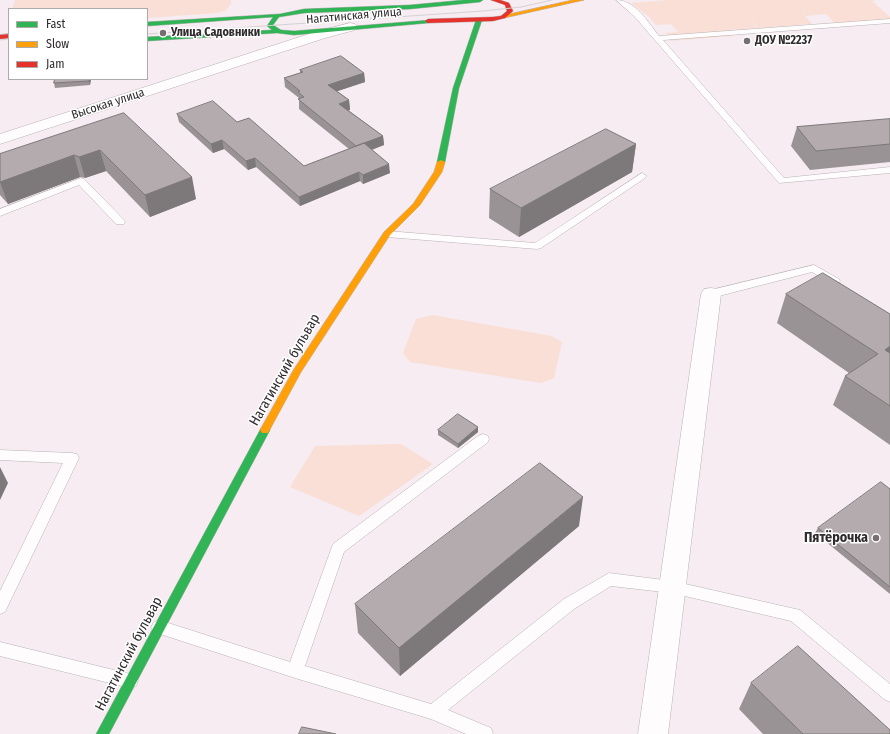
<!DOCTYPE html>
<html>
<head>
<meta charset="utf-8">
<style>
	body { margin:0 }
	#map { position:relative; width:890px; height:734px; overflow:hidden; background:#f6ecf1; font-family:"Fira Sans Condensed",sans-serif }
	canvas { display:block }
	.legend { position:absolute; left:8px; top:8px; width:140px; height:72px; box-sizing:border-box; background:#fff; border:1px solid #acaaab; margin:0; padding:5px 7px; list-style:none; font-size:12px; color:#302b2d }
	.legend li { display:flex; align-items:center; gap:8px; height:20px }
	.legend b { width:20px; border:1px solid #acaaab }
</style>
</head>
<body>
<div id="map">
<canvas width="890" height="734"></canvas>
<ul class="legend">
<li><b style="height:5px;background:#30b455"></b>Fast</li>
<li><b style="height:5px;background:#ff9f0a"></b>Slow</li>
<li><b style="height:5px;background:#e5322d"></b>Jam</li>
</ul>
</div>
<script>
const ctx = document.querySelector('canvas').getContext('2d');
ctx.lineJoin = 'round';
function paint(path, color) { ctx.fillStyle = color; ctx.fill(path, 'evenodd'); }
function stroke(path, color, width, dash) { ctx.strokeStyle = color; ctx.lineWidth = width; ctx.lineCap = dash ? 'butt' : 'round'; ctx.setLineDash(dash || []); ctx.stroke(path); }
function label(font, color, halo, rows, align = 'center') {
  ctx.font = font + ' "Fira Sans Condensed",sans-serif'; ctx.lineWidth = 3; ctx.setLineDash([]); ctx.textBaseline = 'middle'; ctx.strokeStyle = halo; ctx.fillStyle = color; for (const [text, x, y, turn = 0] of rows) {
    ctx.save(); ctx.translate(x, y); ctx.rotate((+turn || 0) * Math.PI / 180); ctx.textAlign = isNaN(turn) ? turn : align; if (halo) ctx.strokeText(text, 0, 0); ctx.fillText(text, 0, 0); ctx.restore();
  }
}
const green = new Path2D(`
	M15,0h216v4l-6,7 -8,2 -70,5v-9h-135z
	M668,0h208l-4,1 18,16v3l-54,4 -10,-10 -20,2 -6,-6 12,14 -54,4 -11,-13 10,13 -28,2 4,6 -63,5 -5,-8 13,-1 -7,-8 -15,1 -7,-8 -18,-14z
	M432,315l120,21 10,6 -8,36 -13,5 -131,-21 -7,-9 13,-34z
	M401,444l32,20 -74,52 -69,-29 25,-41z`);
const lane = new Path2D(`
	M616,0c19,0 32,22 43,36l231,-17v4l-227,17 121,138 106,-11v6l-111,10 -145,-167z
	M642,173l5,3 -2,2 -104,70 -4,1 -150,-12 -5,-3 5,-3 148,12z
	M81,178l3,1 40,41 1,2 -1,2h-8l-37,-39 -79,31v-7z
	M814,265l25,14 1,2 -1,2h-8l-19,-11 -101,26 -4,-1 -2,-3 2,-3z
	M483,434l5,2 1,3 -1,3 -144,110 -39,114 126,38 133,-105 45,-26 63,8 128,29 90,74v18l-6,-3 -93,-78 -119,-28 -61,-7 -37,23 -126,101 43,18 2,6h-27l-35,-15 -136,-41 -141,-46 -3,-5 3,-5 5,-2 131,42 43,-118 145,-108z
	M0,450l72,3 5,1 2,4 -74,154 -5,2v-23l63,-128 -63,-3z
	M0,642l130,32 6,2 2,5 -2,5 -6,2 -130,-32z`);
const street = new Path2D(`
	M350,23l5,1 2,3 -2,3 -30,8 -325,106v-10l315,-102z
	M711,288l7,1 3,5 -53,440h-30l63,-440 3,-5z`);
const fast = new Path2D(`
	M464,0h19l-3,2 -70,7 -106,4 -25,4 -6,8 8,5 13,1 136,-11 1,1 -3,2 -134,12 -17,-2 -130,8v-4l125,-7 -5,-4 6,-9 -126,9v-4l133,-8 24,-5 106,-4z
	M479,18l3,2 -23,68 -14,74 -2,1h-4l-2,-1 16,-74 23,-68z
	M265,426l3,1 2,3 -161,304h-13l164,-304 2,-3z`);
const slow = new Path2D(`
	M573,0h11l-80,18 -3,-2z
	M441,160l4,2 -3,10 -22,33 -30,30 -89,137 -33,61h-6l-2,-3 34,-61 90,-137 29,-28 21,-32 3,-10z`);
const jam = new Path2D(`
	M491,0h9l9,3 4,8 -8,7 -12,3 -65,2 -3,-2 3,-2 65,-2 8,-1 6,-5 -2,-6z
	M9,34v4l-9,1v-4z`);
const tram = new Path2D(`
	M147,34l336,-23 38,-4 31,-7
	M0,40l9,-1`);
const wall = new Path2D(`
	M300,70l64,3 1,9 -28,9 12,9 1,10h-2l35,26 1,9 -12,5 18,23 -27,11 -3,-3 -60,25 -44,-39 -8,3 -24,-21 -11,4 -34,-31 -2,-8 60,8 67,44 45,-17 -50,-40v-11l-14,-11 -1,-9 16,-5z
	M55,79h36l-1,6 -35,3 -1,-5z
	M124,113l72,86 -46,18 -44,-46 -21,7 -5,-1 -72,27 -8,-9v-41z
	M890,119v43l-80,8 -19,-24 6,-19z
	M636,144l-4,28 -113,65 -30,-19 1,-29z
	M786,294l104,20v131l-57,-40 12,-29 4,-3 -72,-50z
	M438,430l40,2 -20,16 -20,-13z
	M890,489v105l-75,-61 3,-5z
	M579,526l-179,150 -42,-43 -3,-29z
	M751,683l139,51h-127l-24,-25z`);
const shadedWall = new Path2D(`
	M364,73l1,9 -36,12 -1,-9z
	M89,79h2l-1,6 -1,-4z
	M349,100l1,10 -10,3 -1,-9z
	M383,136l1,9 -28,10v-9z
	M222,140l2,9 -11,4 -2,-9z
	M636,144l-4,28 -113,65 2,-29z
	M100,150l6,21 -21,7 -6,-21z
	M74,155l6,22 -72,27 -8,-22z
	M255,158l1,9 -8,3 -2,-9z
	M389,164l1,9 -27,11v-9z
	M359,172l1,9 -60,25 -1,-9z
	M192,177l4,22 -46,18 -5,-22z
	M890,346v21l-5,-17z
	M478,427v5l-20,16v-4z
	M0,467l8,16 -8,17z
	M583,497l-4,29 -179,150 -1,-28z`);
const building = new Path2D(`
	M341,56l23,17 -36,12 21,15 -10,4 44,32 -27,10 -58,-47 6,-2 -6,-5 2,-1 -16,-13 19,-6 -3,-2z
	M55,79h34v2l-35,2z
	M213,101l24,21 12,-4 55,48 60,-23 25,21 -26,11 -4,-3 -60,25 -44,-39 -9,3 -24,-21 -11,4 -34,-30z
	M124,113l68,64 -47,18 -45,-45 -21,7 -5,-2 -74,27v-28z
	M890,119v25l-74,7 -19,-24z
	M606,129l30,15 -115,64 -31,-19z
	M823,273l67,41v32l-5,4 5,3v53l-45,-30 33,-22 -92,-60z
	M458,414l20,13 -20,17 -20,-14z
	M540,463l43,34 -184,151 -44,-44z
	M881,482l9,7v98l-72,-59z
	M798,646l92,84v4h-87l-52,-51z
	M302,727l34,7h-37z`);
const markers = [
	[163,33,4,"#756f72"],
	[747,41,4,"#756f72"],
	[876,538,4,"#756f72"]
];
const farStreetnames = [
	["Нагатинская улица",354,16,-5],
	["Высокая улица",108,104,-18]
];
const farPoinames = [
	["Улица Садовники",171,33],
	["ДОУ №2237",755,41]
];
const streetNames = [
	["Нагатинский бульвар",285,370,-60],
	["Нагатинский бульвар",129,654,-62]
];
const poiNames = [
	["Пятёрочка",868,538]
];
paint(green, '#f9dfd6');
stroke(lane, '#b8b2b5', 1);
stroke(street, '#b8b2b5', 1);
stroke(fast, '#b8b2b5', 1);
stroke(slow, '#b8b2b5', 1);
stroke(jam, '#b8b2b5', 1);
paint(lane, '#fefcfd');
paint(street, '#fefcfd');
paint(fast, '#30b455');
paint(slow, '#ff9f0a');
paint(jam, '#e5322d');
stroke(tram, '#d4d1d2', 1);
paint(wall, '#9a9395');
paint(shadedWall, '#7d7879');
paint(building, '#b3abad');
stroke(building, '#7d7879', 1);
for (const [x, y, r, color] of markers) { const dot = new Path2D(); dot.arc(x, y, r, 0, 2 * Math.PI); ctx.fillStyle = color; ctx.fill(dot); stroke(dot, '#fff', 1.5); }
label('12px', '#302b2d', '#fff', farStreetnames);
label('bold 12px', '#302b2d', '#fff', farPoinames, 'left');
label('14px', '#302b2d', '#fff', streetNames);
label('bold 14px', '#302b2d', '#fff', poiNames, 'right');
</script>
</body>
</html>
